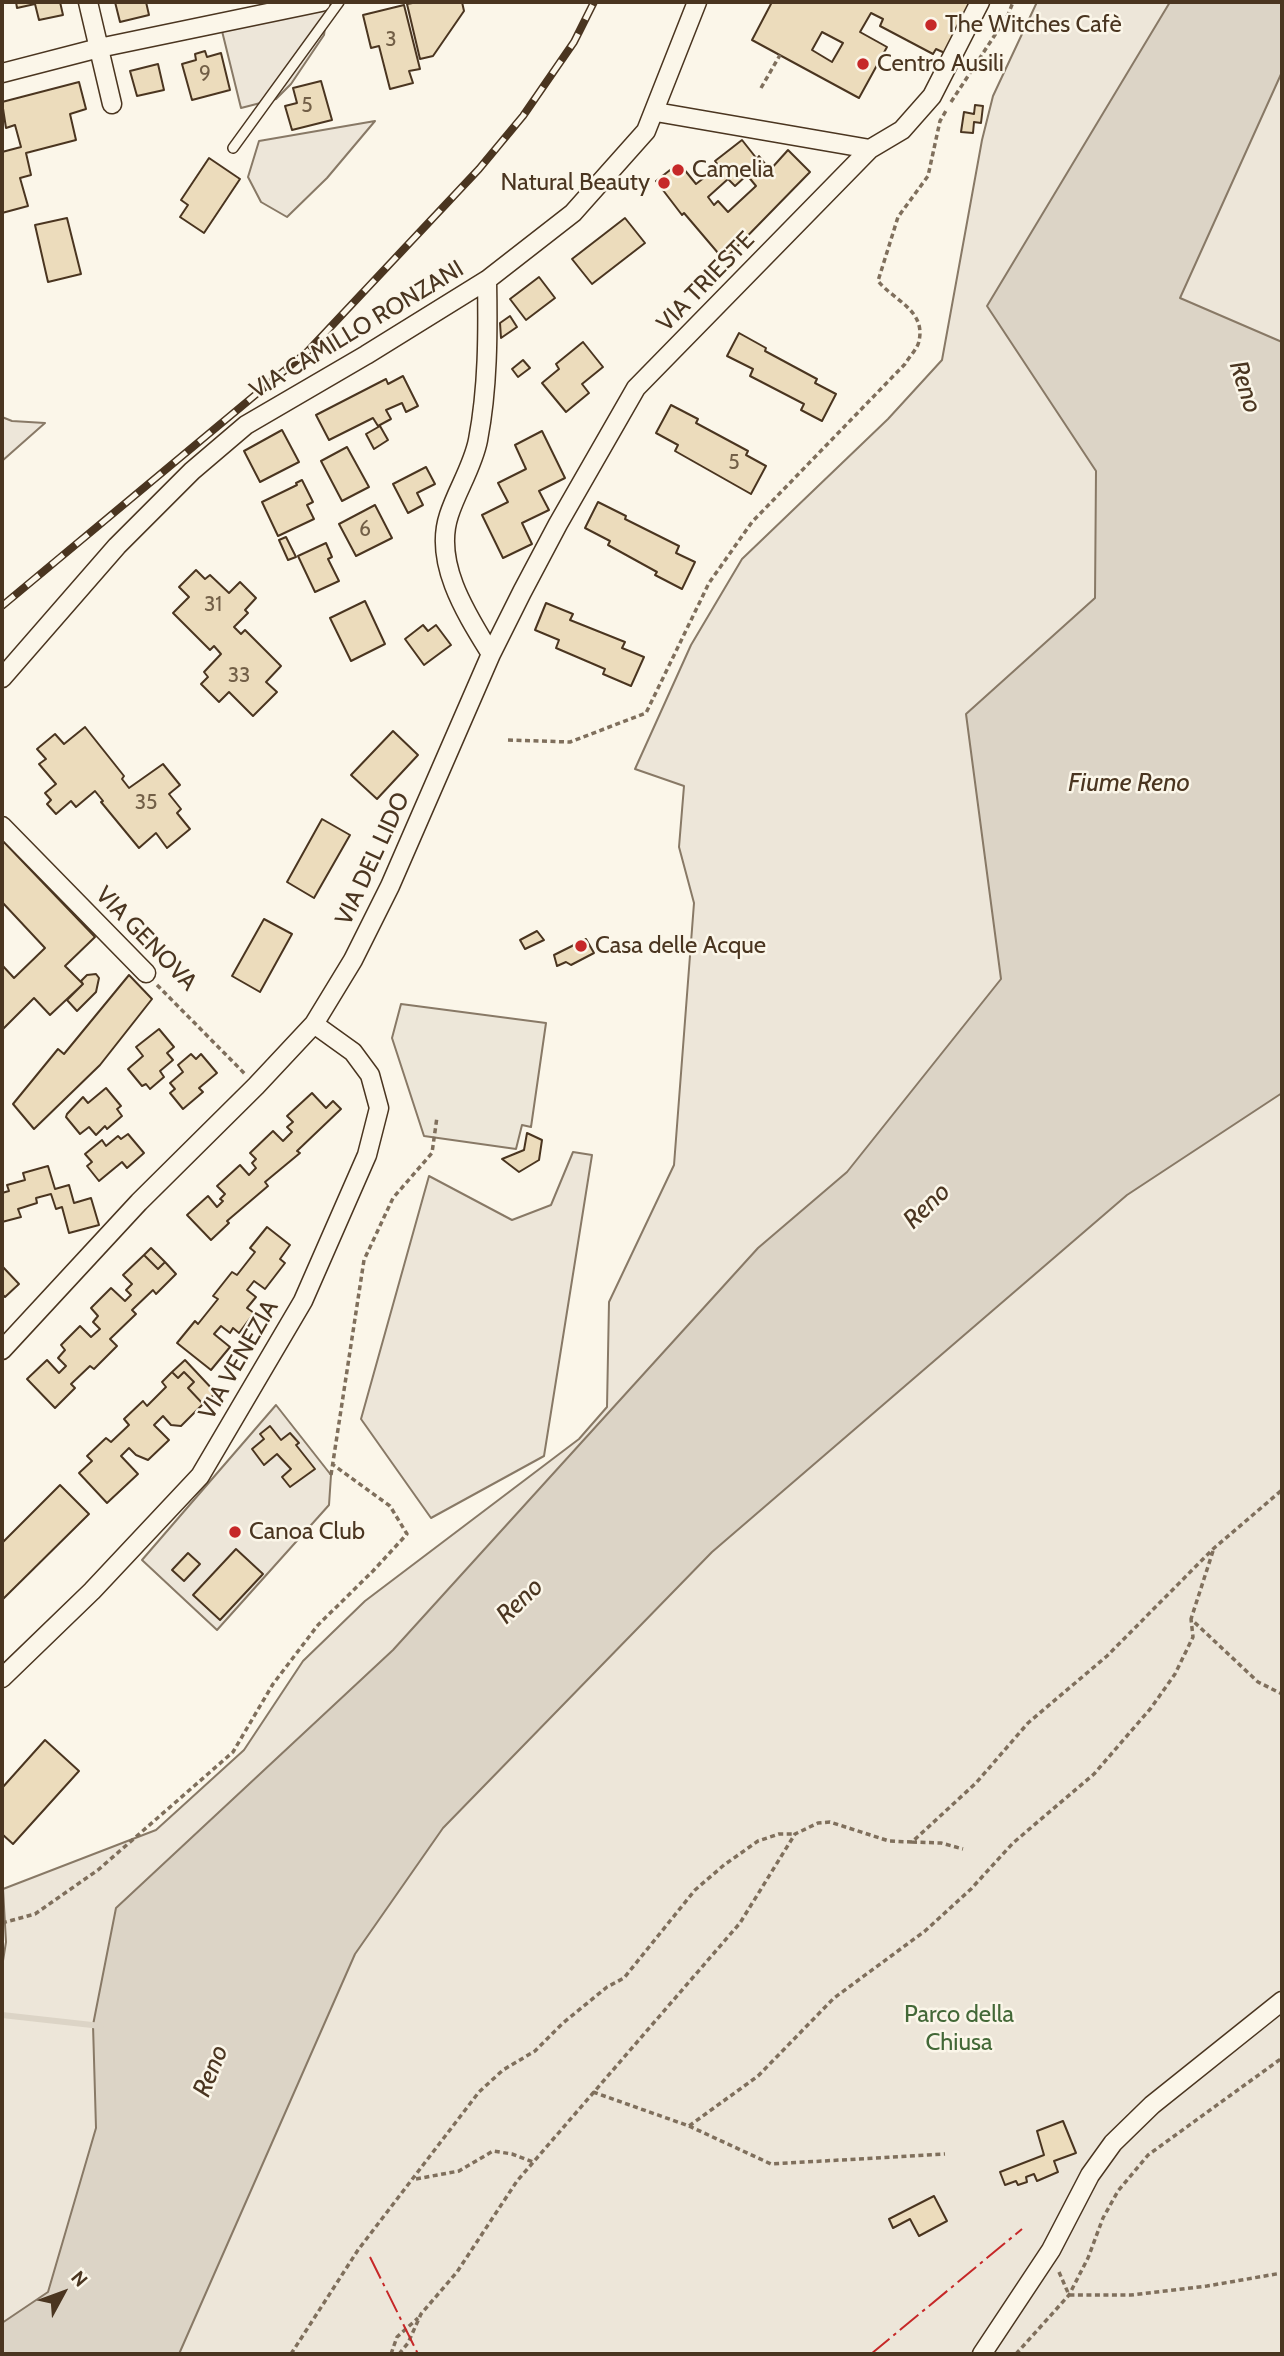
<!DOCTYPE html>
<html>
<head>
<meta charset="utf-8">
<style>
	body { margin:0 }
	#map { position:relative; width:1284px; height:2356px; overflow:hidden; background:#fbf6e9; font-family:Cabin,sans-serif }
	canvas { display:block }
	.frame { position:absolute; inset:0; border:4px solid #4a3520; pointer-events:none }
	.north { position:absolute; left:28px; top:2258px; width:70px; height:70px; -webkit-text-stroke:5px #fbf6e9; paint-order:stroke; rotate:49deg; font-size:19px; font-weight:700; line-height:28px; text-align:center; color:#4a3520 }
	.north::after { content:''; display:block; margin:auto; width:24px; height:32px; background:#4a3520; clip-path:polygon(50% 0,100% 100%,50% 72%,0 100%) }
</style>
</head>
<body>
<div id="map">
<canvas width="1284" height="2356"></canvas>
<div class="frame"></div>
<div class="north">N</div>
</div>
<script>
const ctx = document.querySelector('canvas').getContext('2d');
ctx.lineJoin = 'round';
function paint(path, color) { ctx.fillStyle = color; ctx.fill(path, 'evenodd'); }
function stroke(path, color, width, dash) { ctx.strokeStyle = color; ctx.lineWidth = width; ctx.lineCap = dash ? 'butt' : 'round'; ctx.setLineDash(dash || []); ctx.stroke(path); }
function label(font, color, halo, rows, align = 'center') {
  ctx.font = font + ' Cabin,sans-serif'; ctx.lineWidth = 5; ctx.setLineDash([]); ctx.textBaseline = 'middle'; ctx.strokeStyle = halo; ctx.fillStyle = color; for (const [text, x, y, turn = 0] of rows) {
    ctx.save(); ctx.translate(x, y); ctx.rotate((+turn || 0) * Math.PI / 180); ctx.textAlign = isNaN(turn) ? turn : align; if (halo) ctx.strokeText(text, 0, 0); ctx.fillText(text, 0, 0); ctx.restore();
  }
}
const green = new Path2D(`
	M1037,2h245v2352h-1280v-387l4,-25 -3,-53 153,-59 88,-80 59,-89 62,-60 214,-162 28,-32 2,-105 65,-137 20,-262 -15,-56 5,-61 -49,-17 56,-124 51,-86 146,-140 54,-59 40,-220 11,-44z
	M328,6l-4,29 -33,49 -15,15 -35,9 -19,-77z
	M375,121l-48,57 -40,39 -26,-15 -13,-25 11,-36z
	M2,417l10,4 33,2 -43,38z
	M573,1152l19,3 -48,301 -113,62 -70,-99 68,-243 83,44 39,-15z
	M276,1405l55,70 -2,30 -112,125 -75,-70z`);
const parking = new Path2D(`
	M401,1004l145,19 -15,104 -9,-2 -6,24 -92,-13 -32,-98z`);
const water = new Path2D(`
	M1170,2h112v70l-102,226 102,44v751l-155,102 -415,357 -269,276 -88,126 -176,400h-177v-31l46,-31 48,-164 -3,-103 23,-117 277,-258 365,-402 89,-76 154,-193 -35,-265 129,-116 1,-127 -109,-165z`);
const stream = new Path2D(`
	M2,2015l99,11`);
const building = new Path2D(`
	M16,2h44l3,13 -24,5 -4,-16 -18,4z
	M115,2h31l3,13 -29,7z
	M418,2h44l2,9 -31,45 -13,3 -13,-55z
	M772,2h203l-28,52 -11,-5 -3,5 -53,-28 3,-7 -12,-6 -11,19 27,15 -28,51 -107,-58zM822,32l21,11 -11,19 -20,-12z
	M404,5l16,64 -11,2 4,12 -23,6 -11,-43 -8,2 -8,-33z
	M205,51l2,6 14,-4 9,37 -38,10 -10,-36 14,-4 -1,-6z
	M158,64l6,26 -27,6 -7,-25z
	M321,81l11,39 -40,10 -7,-24 12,-3 -4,-15z
	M79,82l7,27 -16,5 6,26 -50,13 5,22 -11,3 8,28 -26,7v-61l19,-5 -6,-22 -9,3 -4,-26z
	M975,105l8,1 -2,17 -7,-1 -1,11 -12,-1 3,-20 10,2z
	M742,140l15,19 2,-3 11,14 18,-20 22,22 -86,88 -40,-47 -2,2 -26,-34 23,-18 17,21 23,-18 -4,-5zM747,175l9,11 -28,26 -10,-11 -4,4 -6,-8 20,-18 7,7z
	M209,158l31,21 -36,54 -24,-16 8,-12 -7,-5z
	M67,218l14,56 -33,8 -13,-57z
	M625,218l20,25 -53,41 -20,-25z
	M539,277l16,21 -29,22 -16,-21z
	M510,316l7,11 -16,11 -1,-15z
	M739,333l27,15 -1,3 52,28 -2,4 21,11 -14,27 -21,-11 3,-6 -54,-28 3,-7 -26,-13z
	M583,342l20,25 -21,17 7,9 -23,19 -24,-29 17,-14 -3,-5z
	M523,360l7,8 -12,9 -6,-8z
	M403,376l15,30 -12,6 -4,-9 -16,7 5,9 -13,7 -5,-8 -44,22 -13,-25 70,-36 2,5z
	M671,405l27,14 -2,4 52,28 -2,4 20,11 -15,28 -76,-43 3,-6 -22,-12z
	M380,426l8,14 -14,9 -8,-15z
	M282,430l17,32 -39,20 -16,-31z
	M542,431l23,47 -26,13 10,19 -27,13 10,21 -29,14 -21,-43 26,-13 -10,-19 28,-14 -11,-24z
	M347,447l22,40 -27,14 -21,-40z
	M426,467l9,17 -18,9 6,12 -15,8 -15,-29z
	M302,480l11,22 -6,3 7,14 -36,17 -16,-34 35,-17 -1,-2z
	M598,502l28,14 -1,3 54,27 -3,7 19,9 -13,27 -27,-14 2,-3 -49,-27 2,-4 -25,-13z
	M375,505l17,33 -36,18 -17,-32z
	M286,537l10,20 -8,3 -9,-20z
	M326,543l6,14 -4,2 11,22 -24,11 -17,-36z
	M196,570l9,9 5,-4 19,18 11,-11 16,16 -11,12 3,3 -14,14 7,7 4,-4 36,36 -15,16 11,10 -24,24 -24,-24 -10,10 -18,-18 7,-7 -4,-5 17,-18 -7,-8 -4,4 -37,-37 16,-16 -10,-10z
	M365,601l20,43 -34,17 -21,-43z
	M546,603l27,11 -3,6 55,22 -3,6 22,9 -13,29 -28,-12 2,-5 -49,-21 3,-8 -24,-10z
	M423,625l5,6 8,-6 15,20 -27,20 -19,-26z
	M85,727l39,49 -2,3 7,9 34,-24 17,21 -11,9 12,15 -4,4 13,16 -23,19 -11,-15 -17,15 -38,-46 2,-1 -8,-10 -19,16 -5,-6 -15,13 -9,-10 4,-4 -6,-7 11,-9 -17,-20 7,-5 -9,-10 18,-15 9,10z
	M393,731l25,24 -41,44 -26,-24z
	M322,819l28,16 -36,63 -27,-16z
	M2,840l93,97 -30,29 18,18 -33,31 -16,-17 -32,32v-65l12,13 31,-30 -43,-46z
	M264,919l28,15 -32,58 -28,-16z
	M537,931l7,9 -19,9 -5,-9z
	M586,939l8,14 -23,12 -5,-3 -9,4 -3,-11z
	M96,974l3,4 -3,14 -19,19 -10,-11 16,-16 -2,-3 6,-6z
	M129,975l23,24 -52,66 -66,64 -21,-25 45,-55 6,5z
	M159,1029l15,18 -7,6 6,7 -13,11 4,6 -14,12 -4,-5 -4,2 -14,-17 15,-13 -7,-9z
	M191,1054l5,5 5,-5 16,19 -18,15 4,4 -20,17 -13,-16 5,-4 -5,-6 13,-11 -5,-7z
	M106,1088l15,18 -4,3 5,7 -15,13 -2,-3 -9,9 -7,-8 -9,7 -14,-17 1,-3 16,-17 5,6z
	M312,1093l14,15 7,-7 8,8 -44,42 3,2 -35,29 3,4 -41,35 2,2 -18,17 -24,-25 21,-19 9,11 6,-6 -3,-2 5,-5 -8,-8 23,-21 9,10 7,-7 -4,-5 4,-4 -6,-6 23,-22 10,10 9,-9 -5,-5 6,-5 -6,-6z
	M527,1133l15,7 -3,20 -20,12 -17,-13 22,-9z
	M128,1134l16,19 -17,15 -5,-6 -23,19 -12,-15 5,-4 -7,-8 17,-14 4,6 12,-10 3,3z
	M48,1166l7,23 14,-4 5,18 17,-5 8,27 -30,8 -7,-26 -6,2 -5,-15 -15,4 1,5 -19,6 3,8 -19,5v-29l7,-2 -2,-6 18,-5 -2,-7z
	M267,1227l23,18 -10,14 5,4 -20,26 -11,-8 -7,9 9,7 -9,11 7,5 -15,20 -6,-5 -3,5 -9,-7 -7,8 16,13 -19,23 -34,-27 18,-22 3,3 20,-25 -5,-3 19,-24 5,3 18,-23 -5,-4z
	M151,1248l14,14 -7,7 -14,-14z
	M144,1255l14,14 7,-7 11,12 -20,20 -3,-4 -21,20 4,4 -26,25 7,7 -23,23 -4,-3 -19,18 4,4 -20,20 -28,-29 20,-19 12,13 7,-7 -8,-8 7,-8 -4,-5 19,-19 11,11 9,-8 -7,-7 5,-6 -7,-8 20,-20 14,13 6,-6 -5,-5 6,-6 -9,-9z
	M2,1266l17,18 -14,13 -3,-3z
	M185,1360l31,33 -13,11 -15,-16 6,-6 -10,-10 -6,6 -6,-6z
	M172,1372l6,6 6,-6 10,10 -6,6 15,16 -22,22 -10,-1 -8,-9 -9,9 15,15 -21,20 -12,-5 -7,-7 -8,8 17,18 -31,29 -28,-30 13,-12 -5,-5 19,-18 5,4 18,-17 -5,-6 19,-18 4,5 19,-19 -4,-5z
	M270,1426l11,14 9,-7 9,10 -3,2 19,24 -25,18 -8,-10 9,-8 -14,-15 -13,11 -12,-16 12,-10 -4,-5z
	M60,1485l29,29 -87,86v-57z
	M236,1549l27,25 -43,46 -27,-25z
	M188,1553l12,11 -16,17 -12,-11z
	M45,1740l34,31 -66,73 -11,-10v-46z
	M1063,2121l13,32 -22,8 4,11 -21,9 -3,-7 -8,3 1,5 -9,3 -2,-4 -11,4 -5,-13 44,-17 -7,-24z
	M934,2196l13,25 -28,15 -9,-17 -17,9 -4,-9z`);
const path = new Path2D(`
	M761,88l19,-33
	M951,102l57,-87 5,-13
	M508,740l62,2 76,-29 63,-130 43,-61 153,-158c4,-7 13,-16 14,-23 7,-31 -26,-41 -41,-60l20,-64 30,-41 12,-55 7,-12
	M157,985l88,89
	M331,1475l33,-215 29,-62 39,-45 5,-36
	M1213,1551l-22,68 67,63 24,12
	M912,1842l29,1 22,6
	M2,1923l33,-9 63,-44 135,-118 40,-68 45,-59 55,-54 34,-37 -17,-28 -58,-42
	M593,2092l96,34 69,-50 76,-78 91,-67 46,-42 42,-46 81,-69 57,-66 24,-34 18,-37 -2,-18
	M689,2126l82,38 174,-10
	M416,2179l43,-8 34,-20 19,3 21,8
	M1059,2272l10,23h62l76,-9 75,-13
	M291,2354l67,-104 121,-158 24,-22 32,-19 28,-28 44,-36 17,-9 71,-88 29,-25 34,-24 21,-7h16
	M391,2354l6,-17 21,-19
	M399,2354l9,-11 13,-29 36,-42 60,-91 223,-258 55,-89 23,-11 12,-1 59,19 23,1 64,-59 52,-60 79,-67 106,-107 69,-59
	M1016,2354l53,-59 19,-37 15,-40 15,-27 30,-36 134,-97`);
const lane = new Path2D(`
	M233,148l106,-146`);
const street = new Path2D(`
	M88,2l24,102
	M2,73l97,-25 222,-46
	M656,112l214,37
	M487,280c1,53 1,108 -9,160 -5,26 -21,50 -29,75 -16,48 18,100 42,139
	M2,678l115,-132 75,-75 54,-46 120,-70 121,-75 86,-67 73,-82 51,-129
	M2,826l144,147
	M2,1350l137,-148 117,-116 58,-62 39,-64 37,-74 101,-232 31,-62 36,-68 78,-136 234,-239 32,-19 30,-34 48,-94
	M2,1678l90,-87 108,-115 103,-175 64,-146 12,-47 -9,-33 -17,-23 -39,-28
	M982,2354l69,-104 39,-75 23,-32 39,-38 130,-104`);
const rail = new Path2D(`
	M2,606l306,-255 171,-182 44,-53 51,-74 20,-40`);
const power = new Path2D(`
	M370,2257l48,97
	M871,2354l151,-125`);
const markers = [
	[931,25,7,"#c62828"],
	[863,64,7,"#c62828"],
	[678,170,7,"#c62828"],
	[664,183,7,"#c62828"],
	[581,946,7,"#c62828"],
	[235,1532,7,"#c62828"]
];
const numberNames = [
	["3",391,40],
	["9",205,74],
	["5",307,106],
	["5",734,463],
	["6",365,530],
	["31",213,605],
	["33",239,676],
	["35",146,803]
];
const poiNames = [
	["The Witches Cafè",945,25],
	["Centro Ausili",877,64],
	["Camelia",692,170],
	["Natural Beauty",650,183,"right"],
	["Casa delle Acque",595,946],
	["Canoa Club",249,1532]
];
const streetNames = [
	["VIA TRIESTE",706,282,-46],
	["VIA CAMILLO RONZANI",357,330,-31],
	["VIA DEL LIDO",373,859,-65],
	["VIA GENOVA",146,939,46],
	["VIA VENEZIA",239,1360,-60]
];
const parkNames = [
	["Parco della",959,2015],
	["Chiusa",959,2043]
];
const waterNames = [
	["Reno",1245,387,72],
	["Fiume Reno",1129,783],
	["Reno",927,1206,-44],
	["Reno",520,1601,-44],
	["Reno",211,2071,-68]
];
paint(green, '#ede6d9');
stroke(green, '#887966', 2);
paint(parking, '#ede7d9');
stroke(parking, '#887966', 2);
paint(water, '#dcd4c6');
stroke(water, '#887966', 2);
stroke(stream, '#dcd4c6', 6);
paint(building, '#ecdcbc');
stroke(building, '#4a3520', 2);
stroke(lane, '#4a3520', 12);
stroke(street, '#4a3520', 21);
stroke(path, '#7f6f5c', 3.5, [5, 3.5]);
stroke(lane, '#fbf6e9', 9);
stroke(street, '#fbf6e9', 18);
stroke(rail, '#4a3520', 8);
stroke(rail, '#fbf6e9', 5, [16]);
stroke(power, '#c62828', 2, [24, 5, 3.5, 5]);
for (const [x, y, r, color] of markers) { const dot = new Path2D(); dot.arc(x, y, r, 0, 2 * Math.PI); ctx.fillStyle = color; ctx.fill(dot); stroke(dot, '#fbf6e9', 2.5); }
label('21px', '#725f47', null, numberNames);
label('24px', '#4a3520', '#fbf6e9', poiNames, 'left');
label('24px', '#4a3520', '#fbf6e9', streetNames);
label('24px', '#436837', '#fbf6e9', parkNames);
label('italic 26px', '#4a3520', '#fbf6e9', waterNames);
</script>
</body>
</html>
